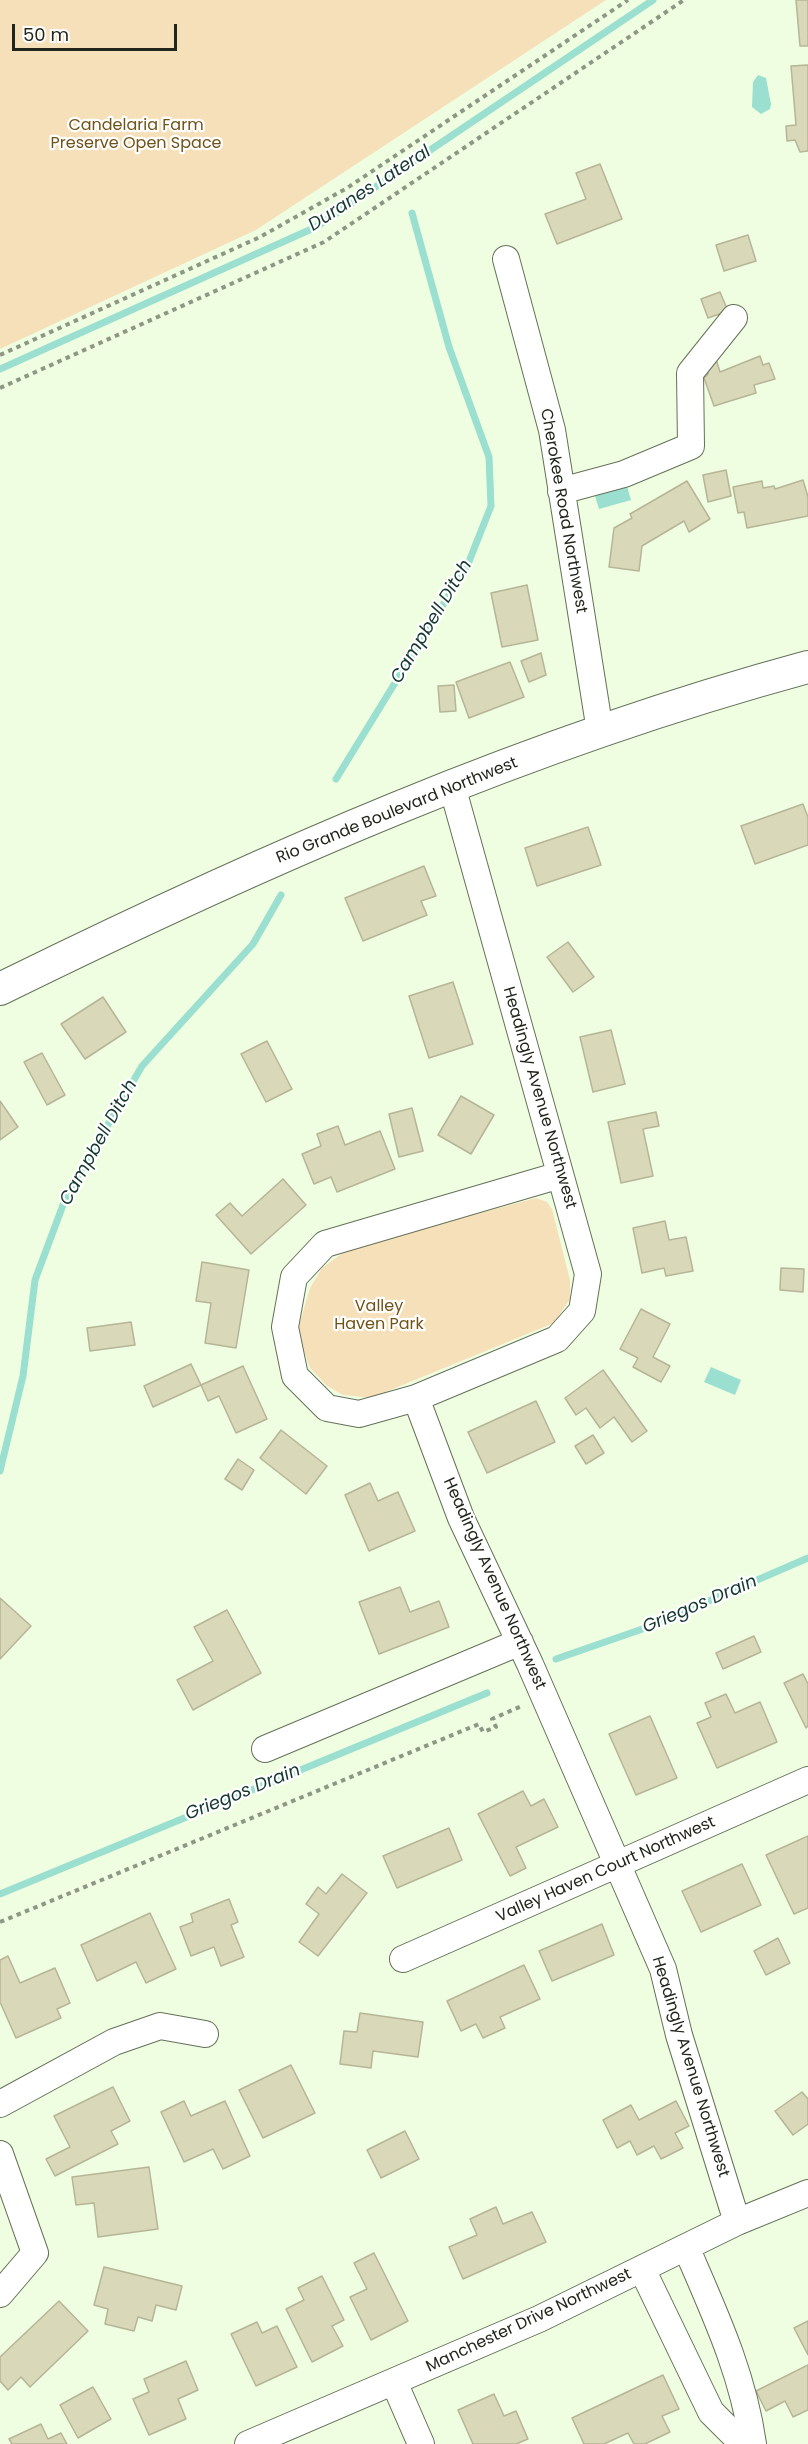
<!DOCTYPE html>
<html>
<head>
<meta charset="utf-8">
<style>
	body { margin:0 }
	#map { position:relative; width:808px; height:2444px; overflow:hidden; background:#effee1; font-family:Poppins,sans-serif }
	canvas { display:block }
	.scale { position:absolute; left:12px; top:24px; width:165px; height:27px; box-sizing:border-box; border:3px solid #21261c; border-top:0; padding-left:8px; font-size:18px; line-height:21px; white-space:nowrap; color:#21261c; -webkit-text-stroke:4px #fff; paint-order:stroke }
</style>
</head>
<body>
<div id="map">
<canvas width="808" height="2444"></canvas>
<div class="scale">50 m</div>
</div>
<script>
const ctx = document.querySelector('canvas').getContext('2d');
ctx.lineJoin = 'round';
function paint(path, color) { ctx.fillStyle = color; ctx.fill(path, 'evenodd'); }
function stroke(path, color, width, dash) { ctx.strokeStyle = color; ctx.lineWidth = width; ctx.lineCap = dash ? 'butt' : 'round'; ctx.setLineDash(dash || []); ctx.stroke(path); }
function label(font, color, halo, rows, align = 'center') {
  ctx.font = font + ' Poppins,sans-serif'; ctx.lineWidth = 4.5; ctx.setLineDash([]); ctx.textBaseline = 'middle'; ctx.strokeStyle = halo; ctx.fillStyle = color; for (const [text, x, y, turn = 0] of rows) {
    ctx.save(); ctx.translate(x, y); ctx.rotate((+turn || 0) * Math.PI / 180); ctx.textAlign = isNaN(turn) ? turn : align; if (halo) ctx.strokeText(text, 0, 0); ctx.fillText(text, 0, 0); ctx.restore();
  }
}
const green = new Path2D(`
	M0,0h606l-350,230 -256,119z
	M536,1198l11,4 5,7 18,71v19l-16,24 -183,75 -28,-3 -16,-9 -17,-18 -13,-36 13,-44 12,-20 26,-19z`);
const water = new Path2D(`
	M758,75l8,3 5,26 -1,5 -9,5 -9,-7 1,-25z
	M627,486l4,14 -32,9 -4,-13z
	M711,1367l30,13 -6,15 -31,-13z`);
const stream = new Path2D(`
	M0,369l316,-142 337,-227
	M336,779l132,-215 23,-58 -2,-49 -40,-110 -37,-134
	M0,1471l23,-95 12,-96 31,-83 76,-131 111,-122 28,-49
	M556,1659l95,-33 157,-68
	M0,1894l487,-201`);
const building = new Path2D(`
	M796,0h12v46h-8z
	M808,65v86l-8,1 -5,-12 -8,1 -1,-15 10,-1 -5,-59z
	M600,164l22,55 -65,25 -12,-30 41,-15 -10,-26z
	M748,235l8,26 -32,10 -8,-26z
	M720,292l8,19 -20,7 -7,-19z
	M760,356l3,9 6,-2 6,16 -21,6 2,8 -42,13 -10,-28 4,-4 -2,-8 11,-4 3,10z
	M726,470l5,26 -23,6 -5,-27z
	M803,480l5,17v19l-61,12 -3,-16 -6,1 -5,-26 29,-6 1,7 11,-2 1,3z
	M687,481l23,38 -21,13 -5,-11 -42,25 -3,25 -30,-4 5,-39 18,-10 -2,-4z
	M527,585l11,55 -36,7 -11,-54z
	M541,653l5,22 -17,7 -8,-21z
	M510,662l14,35 -55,21 -13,-36z
	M454,685l2,26 -16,1 -2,-26z
	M803,804l5,13v28l-53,19 -14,-38z
	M588,827l13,38 -64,21 -12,-38z
	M424,866l12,30 -15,5 6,14 -64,26 -18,-43z
	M568,942l26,35 -21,15 -26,-35z
	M453,982l20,62 -44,14 -20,-62z
	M103,997l23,35 -41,27 -24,-35z
	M611,1030l14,54 -32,8 -13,-55z
	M267,1041l25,48 -26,13 -25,-48z
	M42,1053l23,42 -18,10 -23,-43z
	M461,1096l33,19 -23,39 -33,-19z
	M0,1101l18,26 -18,13z
	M412,1108l11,43 -24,6 -10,-43z
	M656,1112l3,14 -16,3 10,47 -32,7 -13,-61z
	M338,1126l7,19 35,-14 15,38 -58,23 -6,-15 -17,7 -12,-30 19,-8 -4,-12z
	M283,1179l23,26 -55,49 -35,-39 14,-12 12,13z
	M665,1221l4,19 17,-3 7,34 -27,5 -2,-8 -22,5 -9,-45z
	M202,1262l47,8 -13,78 -31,-5 6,-40 -15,-2z
	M781,1268l23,1 -1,23 -23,-2z
	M641,1309l29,15 -17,33 17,9 -9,16 -28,-15 5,-9 -18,-9z
	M131,1322l4,23 -45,6 -3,-23z
	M191,1364l10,21 42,-19 24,53 -31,14 -17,-37 -11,5 -7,-16 -48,22 -9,-21z
	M603,1370l44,61 -15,11 -18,-25 -14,11 -14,-20 -10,7 -11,-17z
	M536,1401l19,41 -68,31 -19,-41z
	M281,1430l46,36 -21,28 -46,-36z
	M593,1435l11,18 -18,11 -11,-18z
	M238,1459l16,11 -12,20 -17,-11z
	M370,1483l8,18 20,-9 17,39 -46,20 -24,-56z
	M400,1587l10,25 29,-11 10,26 -70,27 -20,-52z
	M0,1598l31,28 -31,33z
	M227,1610l34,63 -68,37 -16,-30 36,-19 -19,-34z
	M754,1636l7,16 -38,17 -7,-16z
	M803,1674l5,10v42l-2,2 -22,-45z
	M726,1694l9,19 25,-11 17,40 -60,26 -20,-45 14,-6 -6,-14z
	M650,1716l27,62 -41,17 -27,-61z
	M523,1791l8,15 13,-7 14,28 -42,20 10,21 -16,8 -32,-62z
	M449,1828l13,32 -65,28 -14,-32z
	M808,1836v72l-14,6 -28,-59z
	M742,1864l19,41 -60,27 -19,-41z
	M342,1874l25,19 -49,63 -19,-14 20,-28 -13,-10 12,-17 8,7z
	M229,1899l9,23 -7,3 13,32 -23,9 -7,-19 -23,9 -11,-29 13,-5 -2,-8z
	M150,1913l26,56 -30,14 -10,-21 -39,19 -16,-36z
	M602,1924l12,31 -62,26 -13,-30z
	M778,1938l12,25 -24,12 -12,-24z
	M8,1956l12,27 35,-15 15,35 -13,6 4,9 -45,20 -16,-36v-42z
	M524,1965l16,34 -40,18 5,11 -22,10 -7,-14 -15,7 -14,-30z
	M360,2013l63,9 -5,35 -45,-6 -2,17 -31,-4 4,-33 13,1z
	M291,2065l24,48 -52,25 -24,-48z
	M113,2087l17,34 -19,10 7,13 -63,32 -9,-17 24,-12 -16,-31z
	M802,2092l6,7v25l-15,11 -18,-24z
	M184,2101l7,15 34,-15 25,55 -27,13 -10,-20 -29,13 -23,-50z
	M676,2101l13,25 -14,7 8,15 -22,11 -7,-13 -17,9 -7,-14 -13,7 -14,-28 28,-15 8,15z
	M405,2131l14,28 -38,19 -14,-28z
	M149,2167l9,62 -60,8 -4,-34 -18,2 -4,-28z
	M496,2207l7,17 29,-12 14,30 -83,37 -14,-32 28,-12 -7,-16z
	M374,2253l34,68 -37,19 -21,-43 17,-8 -13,-26z
	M104,2267l78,19 -6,24 -20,-5 -4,16 -14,-4 -4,14 -29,-7 3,-15 -14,-4z
	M322,2276l22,44 -12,6 11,20 -31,16 -26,-53 18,-9 -6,-12z
	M59,2301l29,30 -58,56 -9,-10 -13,13 -8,-9v-24z
	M808,2321v34l-14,-27z
	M257,2322l5,11 15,-7 20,41 -41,19 -25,-52z
	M186,2361l12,29 -20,9 8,20 -37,16 -16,-36 16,-7 -5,-13z
	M808,2365v45l-15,7 -8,-16 -19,10 -10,-20z
	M663,2375l16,34 -17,7 8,16 -25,12h-11l-6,-11 -24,11h-20l-12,-26z
	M93,2387l18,32 -33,19 -18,-33z
	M494,2394l10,22 12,-5 12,28 -12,5h-43l-15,-34z
	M41,2424l7,15 13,-6 6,11h-55l-3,-5z`);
const path = new Path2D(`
	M0,355l260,-118 87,-49 281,-188
	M0,388l324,-146 360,-242
	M0,1922l479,-198 4,8 13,-5 -4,-8 32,-14`);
const minor = new Path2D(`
	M506,259l46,171 48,301
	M561,491l63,-17 67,-28 -1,-73 44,-55
	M452,786l136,488 -6,37 -25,28 -141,59 -57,16 -32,-6 -32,-32 -10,-49 9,-50 31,-33 235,-69
	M416,1398l45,120 69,146 133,305 16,66 58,187
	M265,1749l255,-107
	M403,1959l405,-179
	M0,2104l114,-62 46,-16 45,8
	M0,2154l35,99 -35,41
	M686,2247c28,65 57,126 67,197
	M642,2269l69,143 32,32
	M394,2382l27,62
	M248,2444l291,-125 198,-97 71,-29`);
const major = new Path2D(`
	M0,989c260,-128 527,-246 808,-322`);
const parkNames = [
	["Candelaria Farm",136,126],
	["Preserve Open Space",136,144],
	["Valley",379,1307],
	["Haven Park",379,1325]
];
const streetNames = [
	["Cherokee Road Northwest",563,511,80],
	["Rio Grande Boulevard Northwest",397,811,-22],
	["Headingly Avenue Northwest",539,1098,74],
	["Headingly Avenue Northwest",494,1584,66],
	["Valley Haven Court Northwest",606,1870,-24],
	["Headingly Avenue Northwest",690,2067,73],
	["Manchester Drive Northwest",529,2321,-25]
];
const waterNames = [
	["Duranes Lateral",370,189,-33],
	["Campbell Ditch",432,622,-59],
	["Campbell Ditch",99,1143,-61],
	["Griegos Drain",700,1605,-23],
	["Griegos Drain",243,1793,-22]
];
paint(green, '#f6e0ba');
paint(water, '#9adfcf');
stroke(stream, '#9adfcf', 7);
paint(building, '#d9d8b9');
stroke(building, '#b6b597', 1.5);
stroke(minor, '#647158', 28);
stroke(major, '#647158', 34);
stroke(path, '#8d9884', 4, [4.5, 4.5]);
stroke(minor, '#fff', 26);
stroke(major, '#fff', 32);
label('16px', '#6f5318', '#fff', parkNames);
label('16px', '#21261c', '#fff', streetNames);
label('italic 18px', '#163730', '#fff', waterNames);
</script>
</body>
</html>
